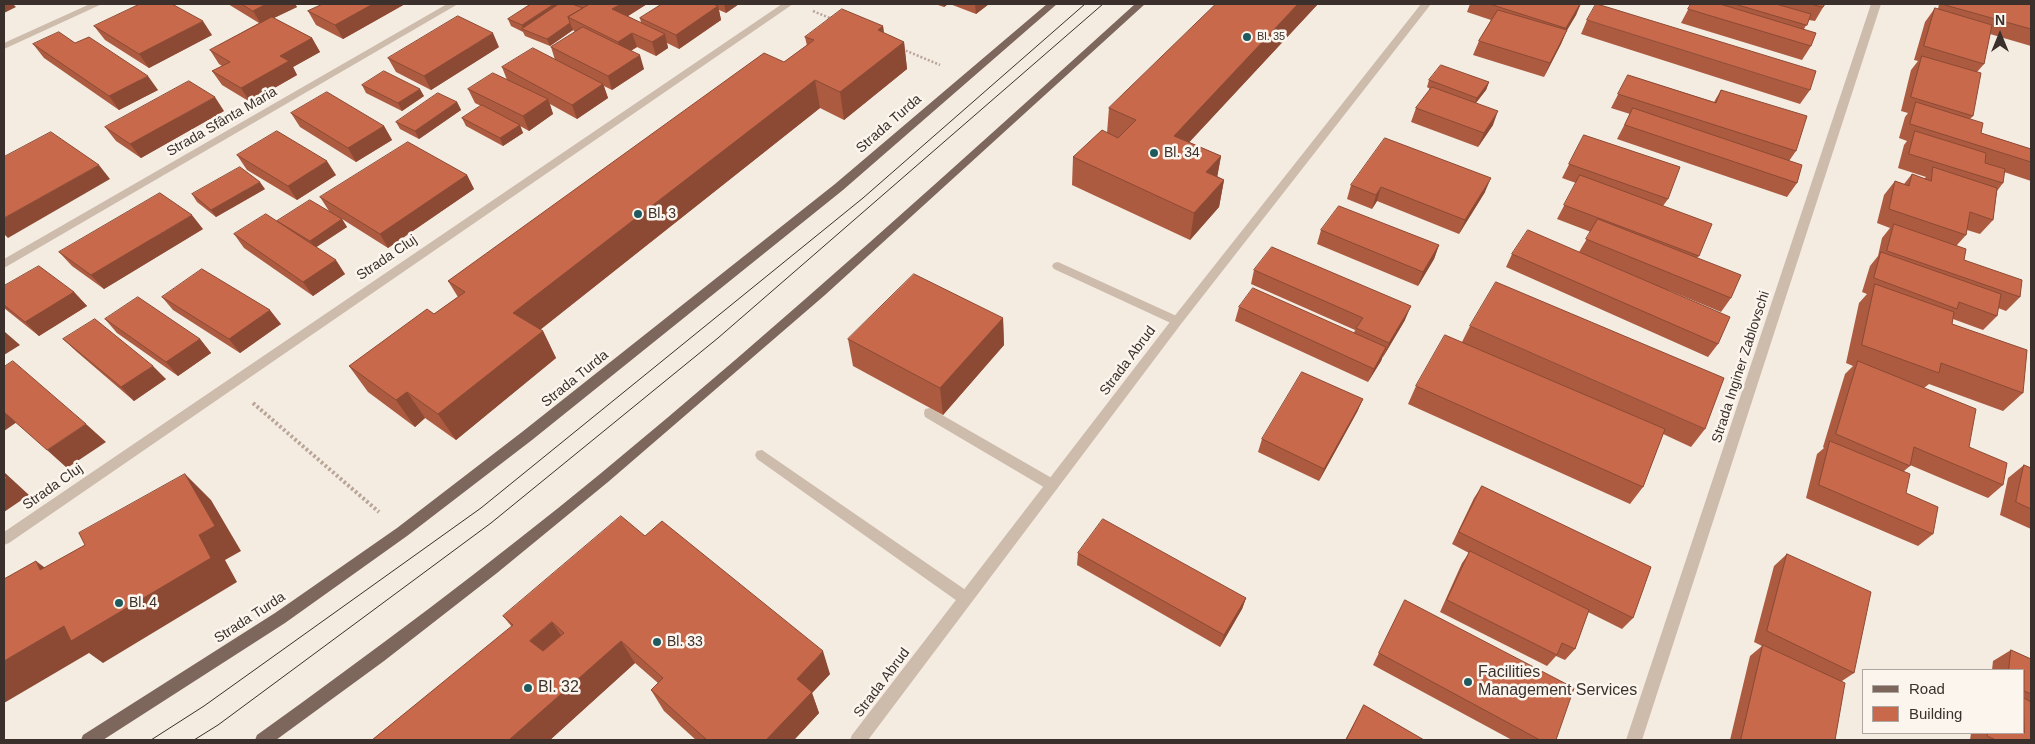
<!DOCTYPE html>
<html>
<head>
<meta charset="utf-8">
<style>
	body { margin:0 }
	#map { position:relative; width:2035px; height:744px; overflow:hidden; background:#f4ebe1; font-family:Helvetica,sans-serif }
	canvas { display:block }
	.frame { position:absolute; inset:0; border:5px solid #3b302b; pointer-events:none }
	.legend { position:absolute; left:1862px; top:669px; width:162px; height:65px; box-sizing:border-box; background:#fbf5ee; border:1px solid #aea6a0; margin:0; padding:6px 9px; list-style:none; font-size:15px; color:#3b302b }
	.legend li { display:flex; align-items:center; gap:10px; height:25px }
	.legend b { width:25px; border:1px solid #aea6a0 }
	.north { position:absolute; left:1975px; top:10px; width:50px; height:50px; -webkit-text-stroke:4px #fbf5ee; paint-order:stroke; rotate:0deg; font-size:14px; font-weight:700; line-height:20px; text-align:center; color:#3b302b }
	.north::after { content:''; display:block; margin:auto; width:18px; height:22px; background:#3b302b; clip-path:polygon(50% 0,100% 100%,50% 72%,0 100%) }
</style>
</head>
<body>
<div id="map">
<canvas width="2035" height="744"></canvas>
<div class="frame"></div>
<ul class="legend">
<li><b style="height:6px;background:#7d675c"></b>Road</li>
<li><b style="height:14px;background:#c8694b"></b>Building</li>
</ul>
<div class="north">N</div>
</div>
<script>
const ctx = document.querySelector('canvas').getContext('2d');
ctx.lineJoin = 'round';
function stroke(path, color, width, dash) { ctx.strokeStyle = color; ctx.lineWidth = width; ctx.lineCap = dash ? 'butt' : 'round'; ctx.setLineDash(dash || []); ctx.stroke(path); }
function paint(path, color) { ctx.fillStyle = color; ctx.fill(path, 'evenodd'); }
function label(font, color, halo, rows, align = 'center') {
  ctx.font = font + ' Helvetica,sans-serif'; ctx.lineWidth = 5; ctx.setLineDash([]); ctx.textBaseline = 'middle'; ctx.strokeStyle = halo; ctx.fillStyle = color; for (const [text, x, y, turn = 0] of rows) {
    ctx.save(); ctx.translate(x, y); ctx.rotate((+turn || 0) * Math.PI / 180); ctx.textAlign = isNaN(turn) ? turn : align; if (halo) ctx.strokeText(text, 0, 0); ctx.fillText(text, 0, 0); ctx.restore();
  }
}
const pathFar1 = new Path2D(`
	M813,11l19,8
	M902,49l38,16`);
const path = new Path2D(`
	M253,403l126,109`);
const lane = new Path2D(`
	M1058,262l123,56 2,3 -6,5 -4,-2 -119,-55 -2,-3 2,-3z
	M930,408l127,73 2,4 -2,4 -5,2 -5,-2 -122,-72 -1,-4 1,-4z
	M762,450l208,143 2,5 -2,5 -5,2 -5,-2 -203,-144 -2,-4 2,-4z`);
const street = new Path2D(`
	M90,4h12l-98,45v-6z
	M447,4h11l-454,264v-9z
	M782,4h11l-784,539 -5,2v-13z
	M1421,4h10l-250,320 -313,416h-18l2,-5 321,-417z
	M1871,4h10l-239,736h-16z`);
const primary = new Path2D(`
	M1047,4h10l-214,186 -311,250 -125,96 -122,87 -182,117h-22l2,-5 192,-122 122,-85 125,-96 313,-248z
	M1135,4h10l-320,291 -217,187 -111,91 -113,88 -108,79h-21l2,-5c117,-84 232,-170 343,-261 183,-151 359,-311 535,-470z`);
const tram = new Path2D(`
	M151,740l53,-34 277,-198 382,-310 222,-194
	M194,740l24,-15 273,-202 227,-185 385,-334`);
const wall = new Path2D(`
	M228,4h67l2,3 -23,11 38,20 8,14 -27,15 4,8 -47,27 -28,-17 -10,-14 10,-5 -3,-2 -9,-14 49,-27z
	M323,4h82l-62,35 -27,-14 -8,-14z
	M531,4h116l-19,12 13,7 -1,-5 22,-14h77l-13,9 -7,-3 2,10 -42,29 -12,-6 1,5 -12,8 -19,-9 -7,4 14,18 -32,21 -8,-4 4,12 -31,21 -27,-15 3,10 -24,17 -9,-5 3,7 -20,13 -37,-20 -4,-8 19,-12 -6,-3 -7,-14 39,-9 -5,-13 53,-7 -4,-13 24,-15 -2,-2 -23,16 -25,-10 -2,-4 -12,-6 -3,-7z
	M935,4h13l-4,3z
	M950,4h39l-13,10z
	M1216,4h102l-129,138 32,14 -4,20 7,4 -5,27 -29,33 -118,-55 1,-28 34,-24 2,-25z
	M1470,4h111l-5,11 -9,15 -6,14 -17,33 -71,-22 6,-14 12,-21 -24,-8z
	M1691,4h134l-10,17 -6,-1 -5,9 7,17 -9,14 -121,-37z
	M1939,4h92v42l-41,-12 -6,30 -7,8 -4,44 -3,3 11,14 50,16v32l-27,-9 -1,11 -6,8 -4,29 -13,14 -13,-4 -1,5 -9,10 7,15 56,37 -14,14 -8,-3 -1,8 -14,14 -30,-11 -1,5 71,69 -20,18 -74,-27 -5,4 45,59 34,38 -15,13 -78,-33v1l-6,5 2,22 27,41 -15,12 -112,-48 11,-44 7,-6 -1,-1 22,-73 8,-8 -7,-3 13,-60 8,-9 -5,-2 8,-26 8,-10 4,-18 8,-10 -13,-5 7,-28 11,-14 9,3 8,-10 12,5 2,-2 -28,-9 6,-23 3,-4 -8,-3 6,-21 3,-4 -7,-2 10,-41 7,-9 -4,-1 11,-38 10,-14 3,1z
	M1587,20l223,70 -10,14 -219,-70z
	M94,26l118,9 -63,33 -44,-28z
	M883,26l1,7 20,9 3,27 -63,51 -24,-12 -280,222 3,1 13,27 -100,82 -31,-22 -10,9 -47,-35 -19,-26 85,-52 24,-17 -10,-16 336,-219 23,-16 -2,-9z
	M75,43l83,47 -39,20 -75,-52 -11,-14z
	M499,47l-68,43 -35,-18 -8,-14z
	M1628,75l86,27 7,-12 75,61 -7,10 8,22 -10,14 -170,-58 13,-25 -19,-6z
	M1429,80l60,2 -3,8 -10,13 17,22 -15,22 -67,-25 5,-14 14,-19 -3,-2z
	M362,85l62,11 -22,15 -36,-18z
	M457,102l4,8 -42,29 -19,-10 -4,-7z
	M224,111l-83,47 -25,-17 -11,-14z
	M291,113l93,13 8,14 -36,22 -56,-35z
	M1584,135l84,64 -5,7 36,50 -2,2 34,40 -10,14 -53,-22 50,54 -10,13 -202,-90 6,-13 67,-2 12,-20 -34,-13 19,-36 -14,-5z
	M237,155l99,20 -39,25 -50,-30z
	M467,175l7,14 -86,59 -46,-29 5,8 -31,20 29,27 -32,22 -69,-48 -10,-14 44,-13 51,-10 -9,-14z
	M1351,185l134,7 -26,42 -82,-33 -5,8 -25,-10z
	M265,189l-49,28 -19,-15 -5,-8z
	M203,229l-99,60 -32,-23 -13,-14z
	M1321,230l118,15 -5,14 -16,27 -101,-42z
	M1254,270l151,50 -22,37v-1l-2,5 -13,21 -133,-61 4,-14 115,26 1,-3 -104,-46z
	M4,286l70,6 13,14 -48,30 -35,-28z
	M162,297l119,27 -41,29 -67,-43z
	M1003,318l1,27 -61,70 -90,-49 -5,-27z
	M105,319l95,20 11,14 -33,23 -61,-43z
	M1470,326l235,103 -14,18 -28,-13 -20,53 -13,17 -222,-100 8,-18 46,-44z
	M63,339l103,40 -32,22 -57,-49z
	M1363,399l-6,13 -38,69 -61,-29 4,-13z
	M2024,465l7,3v61l-31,-14 8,-37z
	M1482,486l151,132 -11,11 -34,-17 -13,37 -10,11 -9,-4 -9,10 -107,-54 22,-49 7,-10 -17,-9 22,-46z
	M645,536l185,138 -18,19 7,20 -25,27h-98l-32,-29 -13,-21 7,-7 -23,-20 -85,77h-178l140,-113 -9,-11z
	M1078,553l168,45 -4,11 -22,38 -143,-82z
	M1787,554l67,119 -12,8 -7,59h-105l20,-84 12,-10 -8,-4 20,-76z
	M1405,600l151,140h-44l-139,-75 26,-53z
	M2011,650l20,9v81h-61l1,-7h53v-63h-32l1,-9z
	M1364,705l60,35h-79z`);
const shadedWall = new Path2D(`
	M4,4h9l3,3 -12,6z
	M266,4h29l2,3 -36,17 -8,-13z
	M373,4h32l-62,35 -8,-14z
	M554,4h9l-40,25 -1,-4z
	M621,4h26l-30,19 -5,-14z
	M724,4h15l-13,9z
	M943,4h5l-4,3z
	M975,4h14l-13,10z
	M1298,4h20l-148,159 4,-27z
	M1580,4l-4,11 -16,27 6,-14z
	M718,6l3,14 -42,29 -3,-14z
	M203,21l9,14 -63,33 -10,-14z
	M570,23l3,7 -23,16 -3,-7z
	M883,26l3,28 -8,-24z
	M1567,30l-6,14 -17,33 6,-14z
	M493,33l6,14 -68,43 -7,-14z
	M632,33l5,14 -14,9 -5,-14z
	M665,34l3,14 -12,8 -4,-14z
	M312,38l8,14 -27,15 4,8 -47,27 -9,-14 39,-32z
	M904,42l3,27 -63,51 -4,-28z
	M640,55l4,14 -32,21 -4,-14z
	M148,76l10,14 -39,20 -10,-14z
	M815,80l5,28 -293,232 -14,-27z
	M1489,82l-3,8 -12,15 3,-7z
	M603,84l5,14 -31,21 -5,-14z
	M420,89l4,7 -22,15 -4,-8z
	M215,97l9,14 -83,47 -11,-14z
	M548,99l5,15 -24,17 -6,-15z
	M457,102l4,8 -42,29 -4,-8z
	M1498,111l-5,14 -15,22 6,-14z
	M520,125l3,8 -20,13 -3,-8z
	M384,126l8,14 -36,22 -8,-14z
	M1221,156l-5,28 -10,-12z
	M327,161l9,14 -39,25 -9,-14z
	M99,165l11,14 -102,59 -4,-4v-16z
	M467,175l7,14 -86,59 -8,-14z
	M1491,178l-6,14 -26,42 6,-14z
	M1224,180l-5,27 -29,33 4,-27z
	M260,182l5,7 -49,28 -5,-7z
	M1381,187l-4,14 -5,8 4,-14z
	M192,215l11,14 -99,60 -13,-14z
	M342,219l5,8 -32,21 -5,-7z
	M1439,245l-5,14 -16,27 5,-14z
	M336,260l9,14 -32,22 -10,-14z
	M74,292l13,14 -48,30 -14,-14z
	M1411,306l-6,14 -22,37 6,-14z
	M270,310l11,14 -41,29 -11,-14z
	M1003,318l1,27 -61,70 -3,-27z
	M543,331l13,27 -100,82 -18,-26z
	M5,332l15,13 -16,10v-22z
	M200,339l11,14 -33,23 -12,-14z
	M1386,347l-5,14 -13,21 6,-13z
	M153,366l13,13 -32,22 -13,-14z
	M407,392l18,26 -10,9 -19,-27z
	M1363,399l-6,13 -38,69 5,-12z
	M4,411l13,11 -13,9z
	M86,424l20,18 -39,26 -20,-18z
	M4,472l25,23 -25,17z
	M185,474l26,26 30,51 -16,9 12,22 -134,81 -14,-10 -85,50v-42l195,-126z
	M36,561l32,24 -28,-15z
	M1246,598l-4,11 -22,38 4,-12z
	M552,622l15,22 -21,19 -16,-22z
	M621,641l14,22 -85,77h-41z
	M823,651l7,23 -18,19 7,20 -25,27h-28l31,-61z`);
const building = new Path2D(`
	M140,4h32l31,17 -64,33 -45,-28z
	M242,4h24l-13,7z
	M323,4h50l-38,21 -27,-14z
	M531,4h23l-32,21 -14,-6z
	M559,4h13l11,4 -15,9 2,6 -23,16 -25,-10z
	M590,4h31l-9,5 53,25 -13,8 -20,-9 -14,9 -50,-25z
	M662,4h51l5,2 -42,29 -36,-17z
	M1216,4h82l-124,132 47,20 -15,16 18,8 -30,33 -121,-56 29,-27 16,8 18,-18 -27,-12z
	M1490,4h90l-14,24z
	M1596,4h1l219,67 -6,19 -223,-70z
	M1691,4h29l96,29 -5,13 -123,-37z
	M1735,4h41l35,10 -4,11z
	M1811,4h14l-2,3z
	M1946,4h85v25l-86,-24z
	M1935,8l57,17 -8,39 -60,-18z
	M842,9l41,17 -5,4 26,12 -64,50 -25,-12 -302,233 30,18 -105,83 -31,-22 -11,8 -47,-34 78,-57 7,5 31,-22 -17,-11 316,-228 20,9 30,-22 -9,-3z
	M1498,10l69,20 -17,33 -71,-22z
	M458,16l35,17 -69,43 -36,-18z
	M272,17l40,21 -32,18 9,5 -48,27 -29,-17 18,-9 -20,-12z
	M583,27l57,28 -32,21 -57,-29z
	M59,32l16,11 14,-6 59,39 -39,20 -76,-52z
	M533,48l70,36 -31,21 -70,-38z
	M1922,56l59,17 -8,43 -62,-19z
	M1441,65l48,17 -12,16 -48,-18z
	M384,71l36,18 -22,14 -36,-18z
	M493,73l55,26 -25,17 -55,-27z
	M1628,75l88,28 5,-13 86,26 -11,35 -178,-57z
	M189,81l26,16 -85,47 -25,-17z
	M1432,87l66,24 -14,22 -68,-25z
	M327,92l57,34 -36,22 -57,-35z
	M438,93l19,9 -42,29 -19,-9z
	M1916,102l67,21 -2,10 50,16v13l-121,-38z
	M482,105l38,20 -20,13 -38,-20z
	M1633,108l169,57 -5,18 -172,-58z
	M277,131l50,30 -39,25 -51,-31z
	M1915,131l71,22 -1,10 20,6 -2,14 -94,-29z
	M51,132l48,33 -95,53v-61z
	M1584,135l96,32 -12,32 -99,-35z
	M1385,138l106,40 -26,42 -84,-33 -5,8 -25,-10z
	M408,142l59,33 -87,59 -60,-37z
	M240,167l20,15 -49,28 -19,-16z
	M1933,167l64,21 -4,32 -23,-8 -4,23 -77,-26 6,-28 14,5 3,-12 19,7z
	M1580,175l132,49 -13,32 -135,-51z
	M160,193l32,22 -101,60 -32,-23z
	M310,200l32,19 -32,22 -33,-20z
	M1339,206l100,39 -16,27 -102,-42z
	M266,214l70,46 -33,22 -69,-48z
	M1598,219l143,56 -10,23 -145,-59z
	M1894,224l72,25 -2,11 58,20 -2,17 -133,-46z
	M1528,230l202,87 -12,27 -206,-90z
	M1272,247l139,59 -22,37 -33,-15 7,-10 -109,-48z
	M1881,252l120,42 -4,22 -38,-14 -2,7 -83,-31z
	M39,266l35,26 -49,30 -21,-17v-19z
	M202,269l68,41 -41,29 -67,-42z
	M914,274l89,44 -63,70 -92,-49z
	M1496,282l228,96 -19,51 -235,-103z
	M1875,284l79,28 -2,12 75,26 -4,43 -82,-30 -2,10 -77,-28z
	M1253,288l133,59 -12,22 -135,-62z
	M138,297l62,42 -34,23 -61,-43z
	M95,319l58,47 -32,21 -58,-48z
	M1445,335l220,94 -22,58 -227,-101z
	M13,361l73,63 -39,26 -43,-38v-45z
	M1858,361l118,48 -7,38 38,16 -4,22 -89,-38 -4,19 -74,-32z
	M1302,372l61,27 -39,70 -62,-30z
	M1830,441l80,33 -4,19 32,14 -5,27 -114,-49z
	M2024,465l7,3v41l-15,-7z
	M185,474l30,52 -16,9 12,23 -140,83 -7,-15 -60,35v-82l32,-18 4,9 45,-25 -6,-12z
	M4,475l3,3 -3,2z
	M1482,486l169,81 -18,51 -174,-86z
	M621,516l24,20 17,-15 161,130 -26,28 15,13 -46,48h-59l-56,-50 12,-12 -42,-37 -112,99h-137l141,-115 -10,-9zM552,622l12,11 -21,18 -13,-10z
	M1103,519l143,79 -22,37 -146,-82z
	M1470,551l119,59 -14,39 -13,-6 -5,12 -110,-55z
	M1787,554l84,38 -17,81 -87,-42z
	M1405,600l169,88 -18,52h-16l-161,-87z
	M1763,645l82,38 -10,57h-94z
	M2011,650l20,9v35l-7,-3v-21h-15z
	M2024,698l7,4v38h-35l-9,-4 1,-3h36z
	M1364,705l60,35h-75l-2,-1z`);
const markers = [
	[1247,37,5,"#1f5a5e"],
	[1154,153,5,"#1f5a5e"],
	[638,214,5,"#1f5a5e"],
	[119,603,5,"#1f5a5e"],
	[657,642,5,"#1f5a5e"],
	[1468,682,5,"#1f5a5e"],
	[528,688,5,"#1f5a5e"]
];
const farPoinames = [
	["Bl. 35",1257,37]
];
const streetNames = [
	["Strada Sfânta Maria",222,122,-30],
	["Strada Turda",889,124,-41],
	["Strada Cluj",387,258,-34],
	["Strada Abrud",1128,361,-53],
	["Strada Inginer Zablovschi",1741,367,-72],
	["Strada Turda",575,379,-39],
	["Strada Cluj",53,487,-35],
	["Strada Turda",250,618,-33],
	["Strada Abrud",882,683,-53]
];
const poiNames = [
	["Bl. 34",1164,153],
	["Bl. 3",648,214],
	["Bl. 4",129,603],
	["Bl. 33",667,642]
];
const nearPoinames = [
	["Facilities",1478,673],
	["Management Services",1478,691],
	["Bl. 32",538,688]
];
stroke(pathFar1, '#b9a596', 2.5, [2, 2]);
stroke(path, '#b9a596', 4, [2.5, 2.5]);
paint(lane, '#cdbbac');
paint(street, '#cdbbac');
paint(primary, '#7d675c');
stroke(tram, '#3b302b', 1);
paint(wall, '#ac5a40');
paint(shadedWall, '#8c4a34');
paint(building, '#c8694b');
stroke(building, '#8c4a34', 1);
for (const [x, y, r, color] of markers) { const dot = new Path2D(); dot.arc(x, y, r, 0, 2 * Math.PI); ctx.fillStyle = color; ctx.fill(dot); stroke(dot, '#fbf5ee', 2); }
label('11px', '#3b302b', '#fbf5ee', farPoinames, 'left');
label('14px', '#3b302b', '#fbf5ee', streetNames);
label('14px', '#3b302b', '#fbf5ee', poiNames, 'left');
label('16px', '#3b302b', '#fbf5ee', nearPoinames, 'left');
</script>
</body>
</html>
